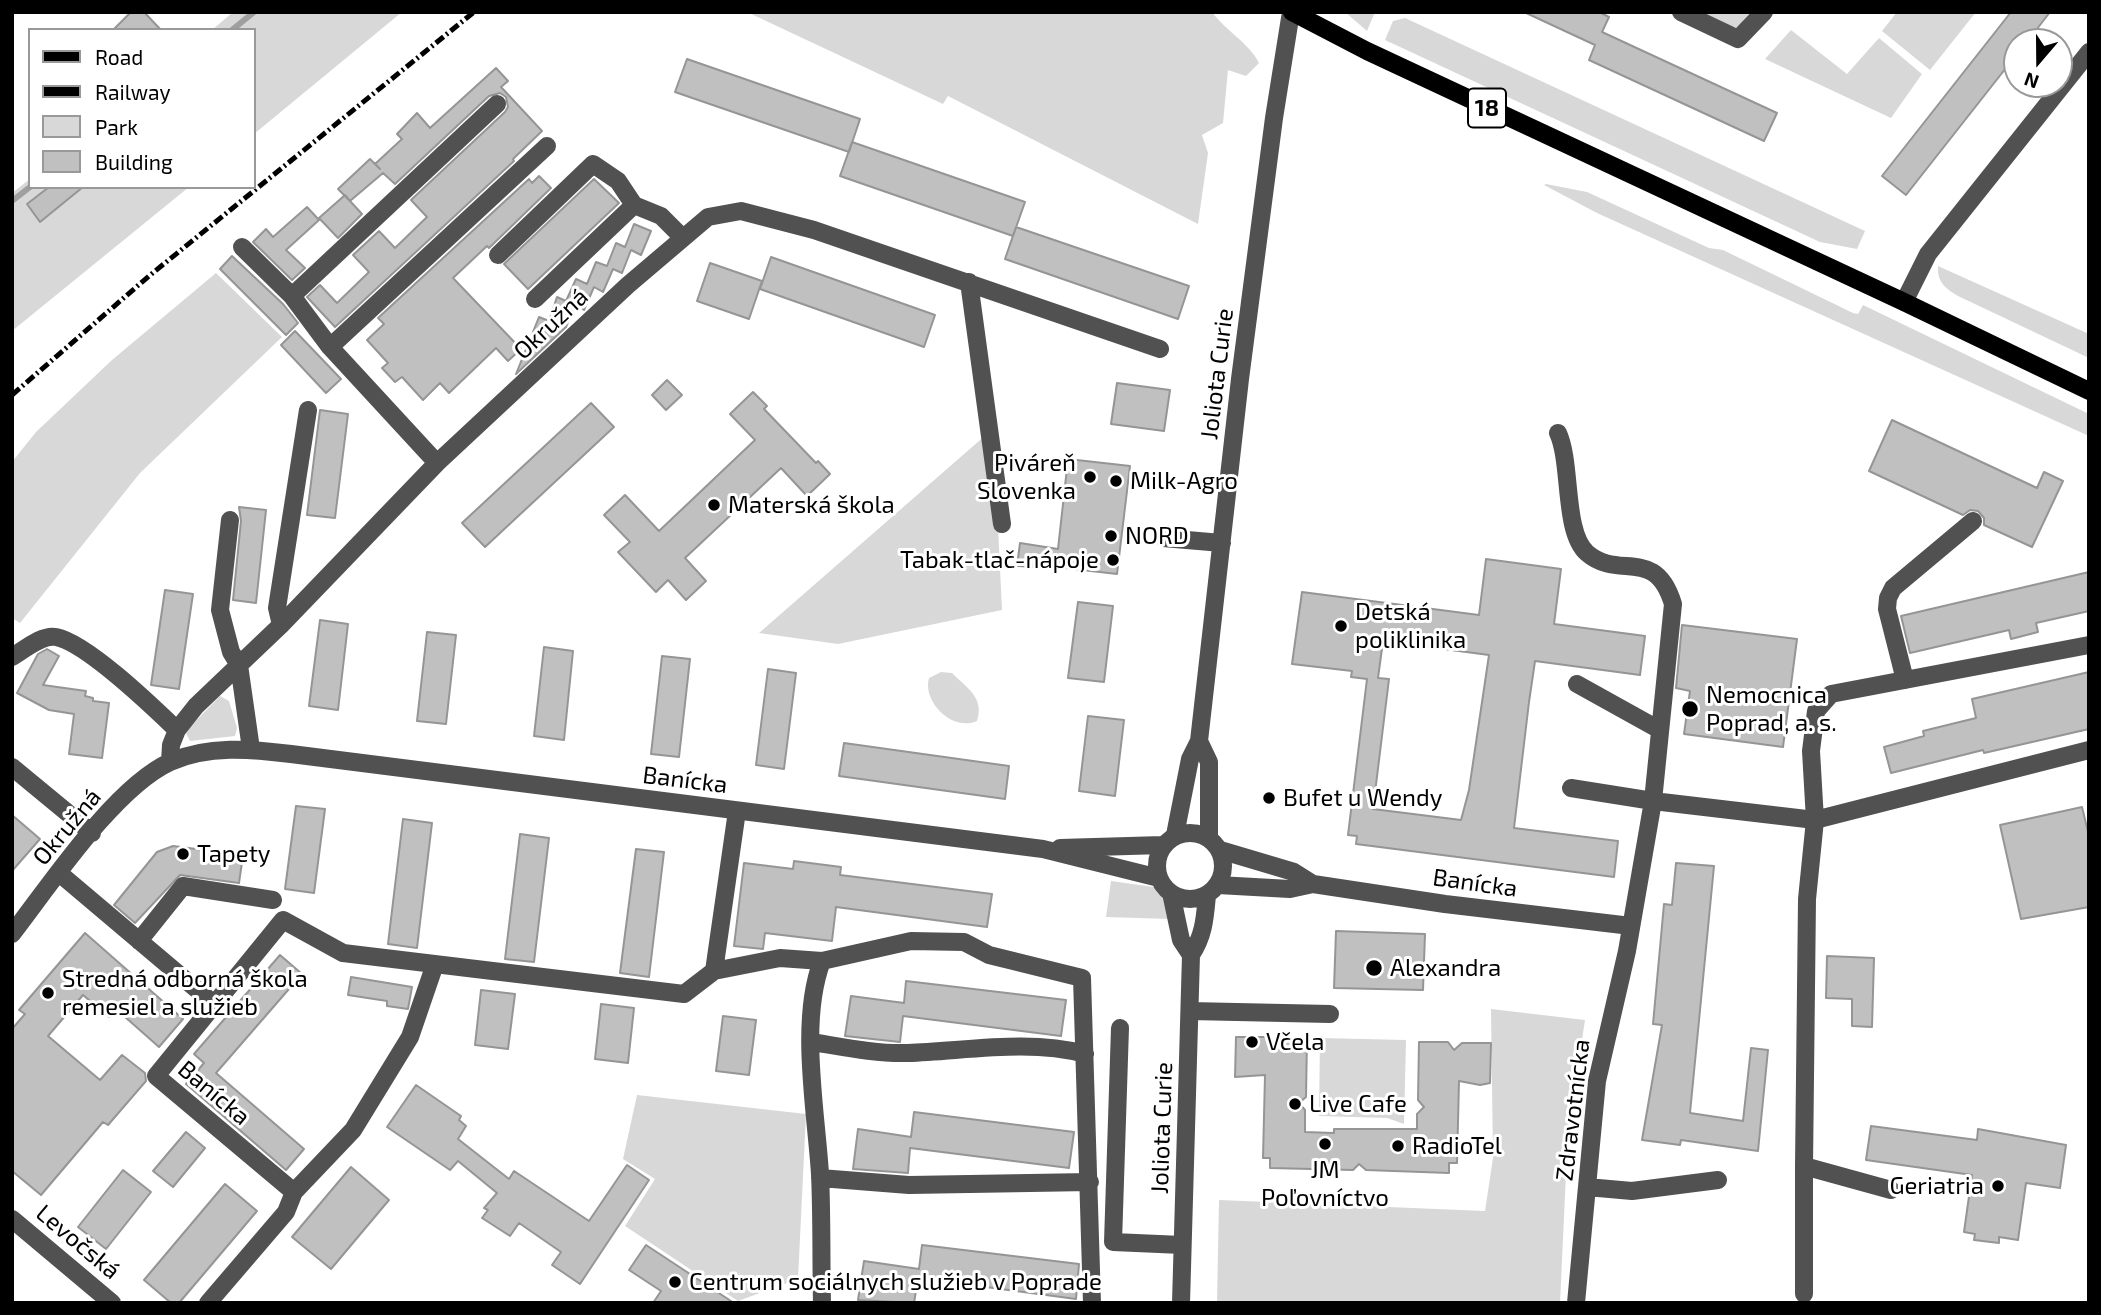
<!DOCTYPE html>
<html>
<head>
<meta charset="utf-8">
<style>
	body { margin:0 }
	#map { position:relative; width:2101px; height:1315px; overflow:hidden; background:#fff; font-family:"Exo 2",sans-serif }
	canvas { display:block }
	.frame { position:absolute; inset:0; border:14px solid #000; pointer-events:none }
	.legend { position:absolute; left:28px; top:28px; width:228px; height:161px; box-sizing:border-box; background:#fff; border:2px solid #999; margin:0; padding:9px 12px; list-style:none; font-size:21px; color:#000 }
	.legend li { display:flex; align-items:center; gap:14px; height:35px }
	.legend b { width:35px; border:2px solid #999 }
	.north { position:absolute; left:2003px; top:28px; width:70px; height:70px; box-sizing:border-box; background:#fff; border:2px solid #999; border-radius:50%; rotate:200deg; font-size:19px; font-weight:700; line-height:28px; text-align:center; color:#000 }
	.north::after { content:''; display:block; margin:auto; width:24px; height:32px; background:#000; clip-path:polygon(50% 0,100% 100%,50% 72%,0 100%) }
</style>
</head>
<body>
<div id="map">
<canvas width="2101" height="1315"></canvas>
<div class="frame"></div>
<ul class="legend">
<li><b style="height:9px;background:#000"></b>Road</li>
<li><b style="height:9px;background:#000"></b>Railway</li>
<li><b style="height:19px;background:#d8d8d8"></b>Park</li>
<li><b style="height:19px;background:#c0c0c0"></b>Building</li>
</ul>
<div class="north">N</div>
</div>
<script>
const ctx = document.querySelector('canvas').getContext('2d');
ctx.lineJoin = 'round';
function paint(path, color) { ctx.fillStyle = color; ctx.fill(path, 'evenodd'); }
function stroke(path, color, width, dash) { ctx.strokeStyle = color; ctx.lineWidth = width; ctx.lineCap = dash ? 'butt' : 'round'; ctx.setLineDash(dash || []); ctx.stroke(path); }
function label(font, color, halo, rows, align = 'center') {
  ctx.font = font + ' "Exo 2",sans-serif'; ctx.lineWidth = 6; ctx.setLineDash([]); ctx.textBaseline = 'middle'; ctx.strokeStyle = halo; ctx.fillStyle = color; for (const [text, x, y, turn = 0] of rows) {
    ctx.save(); ctx.translate(x, y); ctx.rotate((+turn || 0) * Math.PI / 180); ctx.textAlign = isNaN(turn) ? turn : align; if (halo) ctx.strokeText(text, 0, 0); ctx.fillText(text, 0, 0); ctx.restore();
  }
}
const green = new Path2D(`
	M233,12h169l-148,122v-104h-42z
	M747,12h465c14,19 37,31 47,51l-13,13 -18,-6 -5,53 -21,12 6,18 -10,71 -250,-128 -5,8z
	M1345,12h30l-8,19z
	M1704,12h50l-13,15 -18,1 -21,-12z
	M1897,12h79l-46,58 -48,-39z
	M1405,18l460,213 -8,18 -37,-7 -435,-202 8,-19z
	M1791,30l56,44 32,-36 43,36 -31,44 -126,-59z
	M30,179v8h159l-177,144v-138z
	M1546,184l41,8 122,56 14,2 130,63 5,1 5,-9 226,109v22l-492,-223 -53,-28z
	M1938,266l151,68v24l-131,-62c-13,-8 -21,-14 -20,-30z
	M216,273l66,64 -142,136 -120,150 -8,-5v-156l24,-30 76,-72z
	M987,434l11,93 4,83 -164,34 -79,-11z
	M941,672l11,1c15,15 33,25 25,48 -24,11 -55,-19 -48,-43z
	M220,696l9,5 8,27 -2,8 -45,5 -4,-8 3,-5z
	M1111,881l50,7 9,11v20l-64,-2z
	M1491,1009l94,11 -17,110 -8,173h-343l2,-103 266,11 8,-53z
	M1320,1038l86,2 -2,84 -17,-6 -68,-2z
	M637,1095l169,19 -8,165 -60,22 -113,-75 30,-47 -32,-20z`);
const stream = new Path2D(`
	M232,30l22,-18
	M12,201l18,-14`);
const building = new Path2D(`
	M131,12h13l17,18h-48z
	M1524,12h75l10,5 -7,15 175,81 -13,28 -175,-81 6,-15z
	M2011,12h39l-23,30h-10v12l-111,141 -24,-19z
	M687,59l173,60 -11,33 -174,-60z
	M496,68l12,13 -7,6 41,44 -29,28 1,2 -179,166 -28,-30 13,-12 17,18 32,-31 -16,-17 26,-24 16,17 32,-31 -16,-17 94,-88 3,-5 -2,-10 -6,-4 -11,3 -94,88 -12,-11 -33,28 12,13 -24,24 -19,-20 26,-23 5,6 -12,-12 32,-30 10,10 -5,-5 27,-25 -5,-5 20,-21 13,15z
	M852,142l173,60 -12,34 -173,-60z
	M539,176l12,12 -62,60 -2,-2 -34,32 68,71 -13,12 -12,-13 -47,45 -9,-10 -17,17 -21,-23 -7,5 -13,-14 6,-5 -21,-23 17,-16 -6,-6 151,-139 3,4z
	M594,179l25,24 -91,86 -24,-25z
	M49,187h34l-43,35 -13,-18z
	M307,207l12,13 -33,30 19,18 -13,12 -39,-38 13,-13 7,8z
	M634,224l17,7 -10,24 -10,-5 -9,23 -9,-4 -10,23 -9,-5 -10,23 -9,-5 -9,22 -50,47 23,-57 10,4 8,-24 9,4 10,-22 11,5 9,-22 11,4 9,-23 9,4z
	M1016,227l173,59 -11,33 -173,-60z
	M232,256l51,48 15,19 -12,12 -66,-66z
	M771,257l164,58 -11,32 -164,-58z
	M710,263l52,18 -13,38 -52,-18z
	M295,331l46,48 -15,14 -45,-48z
	M667,380l15,15 -16,15 -14,-15z
	M1117,383l53,7 -6,41 -53,-7z
	M753,392l14,14 -3,3 52,54 2,-2 12,13 -23,22 -26,-28 -96,90 21,23 -20,19 -18,-20 -12,12 -38,-40 12,-10 -26,-27 21,-20 34,36 96,-91 -25,-26z
	M591,403l23,24 -129,120 -23,-24z
	M320,410l28,4 -13,104 -28,-3z
	M1892,420l145,68 7,-16 19,9 -31,66 -48,-22v-7l-6,-7 -8,-1 -7,5 -94,-44z
	M1068,459l62,7 -13,108 -78,-9v2l-22,-1 3,-23 38,6z
	M239,507l27,3 -10,93 -23,-3 8,-79z
	M1486,559l75,10 -7,55 91,12 -5,39 -105,-14 -6,41 -15,126 104,13 -4,36 -258,-33 1,-8 -9,-1 19,-156 -16,-2 1,-6 -60,-7 10,-72 177,23zM1383,641l106,14 -20,135 -8,30 -88,-11 16,-130 -11,-1z
	M2089,572v39l-53,12 2,9 -27,7 -2,-9 -99,23 -9,-37z
	M165,590l28,4 -14,95 -28,-4z
	M1078,602l35,4 -9,76 -36,-4z
	M320,620l28,4 -10,86 -29,-4z
	M1682,625l115,14 -14,108 -99,-13 6,-43 -14,-3z
	M427,632l29,3 -10,89 -29,-3z
	M544,647l29,4 -9,89 -30,-4z
	M47,649l12,7 -16,29 43,6 -1,5 8,2v3l16,2 -7,55 -33,-4 5,-40 -25,-4 -32,-17 21,-39z
	M662,656l28,3 -11,98 -28,-3z
	M768,669l28,4 -12,96 -28,-4z
	M2089,672v57l-105,24 -1,-3 -92,23 -7,-26 40,-11 -1,-5 53,-13 -4,-19z
	M1088,716l36,4 -9,76 -36,-5z
	M844,743l165,23 -4,33 -166,-23z
	M296,806l29,3 -11,84 -29,-4z
	M2082,807l7,29v71l-68,12 -21,-94z
	M12,815l28,24 -28,32z
	M403,819l29,4 -15,125 -29,-4z
	M520,834l29,4 -15,124 -29,-3z
	M173,846l70,9 -4,28 -59,-8 -45,48 -21,-18 43,-53z
	M636,849l28,3 -15,125 -29,-4z
	M794,861l47,6 -1,8 152,19 -5,33 -151,-20 -4,34 -67,-8 -2,16 -29,-3 10,-83 49,6z
	M1676,863l38,3 -24,247 53,8 8,-73 17,2 -10,101 -77,-11 -1,5 -38,-5 20,-115 -9,-1 11,-120 8,1z
	M1336,931l89,3 -2,56 -89,-2z
	M85,933l98,86 -24,28 -43,-38 -7,8 -26,-22 -35,41 52,44 22,-25 23,18 1,8 -38,44 -5,-3 -62,73 -29,-24v-142l13,-15 -6,-4z
	M280,955l22,19 -86,99 88,76 -18,21 -100,-86 18,-21 -10,-9z
	M1827,956l47,2 -2,69 -20,-1v-27l-26,-1z
	M351,977l61,10 -4,22 -21,-3v-5l-39,-6z
	M906,981l160,19 -5,36 -158,-20 -3,26 -55,-6 6,-40 53,7z
	M481,990l34,4 -7,55 -33,-4z
	M601,1004l33,4 -6,55 -33,-4z
	M723,1016l33,4 -7,55 -33,-4z
	M1236,1037h29l6,7 8,-6h28l-1,59 -7,6 6,7v22l29,1v-4h83v-15l7,-7 -6,-7 1,-58h29l6,8 8,-7h29l-1,40 -10,2 -21,-4 -2,82h-8v10l-83,-3 -7,-6 -6,6 -83,-2v-10h-7l2,-83 -30,2z
	M416,1085l45,31 -2,4 7,6 -8,13 51,40 5,-8 75,50 38,-56 22,15 -69,104 -28,-19 9,-13 -42,-29 -9,13 -28,-18 6,-8 -4,-2 13,-15 -39,-32 -8,9 -63,-43z
	M914,1112l160,20 -5,36 -159,-20 -2,25 -55,-4 5,-40 53,8z
	M1871,1126l106,14 1,-11 88,16 -6,43 -34,-5 -8,57 -19,-3v6l-25,-3 1,-6 -11,-2 8,-57 -106,-15z
	M186,1132l19,16 -32,39 -20,-16z
	M351,1167l38,33 -58,69 -39,-32z
	M123,1170l28,22 -45,57 -28,-22z
	M225,1184l32,27 -78,92h-8l-27,-23z
	M646,1245l88,58h-81l8,-12 -32,-21z
	M922,1245l157,19 -3,35 -158,-21 -4,25 -56,-3 6,-39 55,8z`);
const minor = new Path2D(`
	M1681,12l57,27 26,-27
	M242,247l50,49 38,51 107,116
	M498,255l95,-91 25,17 16,24
	M969,282l33,242
	M292,296l205,-192
	M535,299l99,-94 27,11 21,21
	M1904,302l24,-48 161,-202
	M330,347l217,-201
	M1558,433c14,30 5,99 29,120 32,28 68,-8 86,51l-20,197 162,19 274,-70
	M230,520l-10,90 11,42 8,13 12,84
	M1163,538l59,5
	M281,625l-4,-17 31,-198
	M12,657c12,-7 30,-23 44,-20 31,6 97,70 121,93
	M1905,680l-18,-71 1,-11 5,-10 80,-67
	M1577,684l81,45
	M1199,741l10,21v75
	M170,762l1,-17 6,-15 19,-24 85,-81 156,-162 191,-178 80,-68 33,-6 73,19 346,119
	M12,767l80,66
	M1571,788l82,13 -26,150 -30,130 -21,222
	M1157 866a33 33 0 1 1 66 0a33 33 0 1 1-66 0Z
	M1175,835l15,-76 9,-18 41,-362 34,-261 17,-106
	M1060,848l103,-3
	M1220,850l74,22 19,12
	M59,873l155,131
	M1218,885l72,4 23,-5 132,20 186,22
	M1171,893l10,47 10,15
	M12,934c38,-49 102,-146 158,-172 38,-17 81,-13 121,-8l752,95 116,29
	M139,941l44,-55 90,14
	M714,971l66,-13 42,3
	M1190,1011l140,3
	M1120,1028l-7,214 69,3
	M812,1042c31,5 64,12 96,11 58,-2 121,-14 177,1
	M1804,1166v128
	M820,1178l89,7 181,-3
	M1587,1187l45,4 86,-11
	M1891,1190l-87,-24 3,-267 8,-79 -4,-69 5,-40 15,-17 258,-49
	M294,1192l-138,-116 127,-156 60,33 341,41 30,-23 23,-160
	M12,1219l100,84
	M208,1303l78,-91 8,-20 59,-62 57,-93 24,-70
	M822,1303c-1,-43 0,-86 -2,-129 -4,-64 -21,-153 2,-213l89,-20 53,1 25,13 93,23 10,325
	M1181,1303l10,-348c13,-19 14,-38 16,-60`);
const major = new Path2D(`
	M1292,12l75,39 537,251 185,89`);
const rail = new Path2D(`
	M12,395l137,-119 325,-264`);
const markers = [
	[1090,477,7,"#000"],
	[1116,481,7,"#000"],
	[714,505,7,"#000"],
	[1111,536,7,"#000"],
	[1113,560,7,"#000"],
	[1341,626,7,"#000"],
	[1690,709,9,"#000"],
	[1269,798,7,"#000"],
	[183,854,7,"#000"],
	[1374,968,9,"#000"],
	[48,993,7,"#000"],
	[1252,1042,7,"#000"],
	[1295,1104,7,"#000"],
	[1325,1144,7,"#000"],
	[1398,1146,7,"#000"],
	[1998,1186,7,"#000"],
	[675,1282,7,"#000"]
];
const shields = [
	[1487,108,38]
];
const shieldNames = [
	["18",1487,108]
];
const streetNames = [
	["Okružná",551,324,-43],
	["Joliota Curie",1217,374,-83],
	["Banícka",685,780,7],
	["Okružná",67,827,-50],
	["Banícka",1475,883,8],
	["Banícka",214,1093,40],
	["Zdravotnícka",1573,1110,-83],
	["Joliota Curie",1162,1128,-88],
	["Levočská",78,1242,40]
];
const poiNames = [
	["Piváreň",1076,463,"right"],
	["Slovenka",1076,491,"right"],
	["Milk-Agro",1130,481],
	["Materská škola",728,505],
	["NORD",1125,536],
	["Tabak-tlač-nápoje",1099,560,"right"],
	["Detská",1355,612],
	["poliklinika",1355,640],
	["Nemocnica",1706,695],
	["Poprad, a. s.",1706,723],
	["Bufet u Wendy",1283,798],
	["Tapety",197,854],
	["Alexandra",1390,968],
	["Stredná odborná škola",62,979],
	["remesiel a služieb",62,1007],
	["Včela",1266,1042],
	["Live Cafe",1309,1104],
	["RadioTel",1412,1146],
	["JM",1325,1170,"center"],
	["Poľovníctvo",1325,1198,"center"],
	["Geriatria",1984,1186,"right"],
	["Centrum sociálnych služieb v Poprade",689,1282]
];
paint(green, '#d8d8d8');
stroke(stream, '#9f9f9f', 6);
paint(building, '#c0c0c0');
stroke(building, '#959595', 2);
stroke(minor, '#515151', 18);
stroke(major, '#000', 18);
stroke(rail, '#000', 5, [10, 3.5, 2, 3.5]);
for (const [x, y, r, color] of markers) { const dot = new Path2D(); dot.arc(x, y, r, 0, 2 * Math.PI); ctx.fillStyle = color; ctx.fill(dot); stroke(dot, '#fff', 2.5); }
for (const [x, y, w] of shields) { const box = new Path2D(); box.roundRect(x - w / 2, y - 19.5, w, 39, 5); ctx.fillStyle = '#fff'; ctx.fill(box); stroke(box, '#000', 2); }
label('bold 23px', '#000', null, shieldNames);
label('24px', '#000', '#fff', streetNames);
label('24px', '#000', '#fff', poiNames, 'left');
</script>
</body>
</html>
